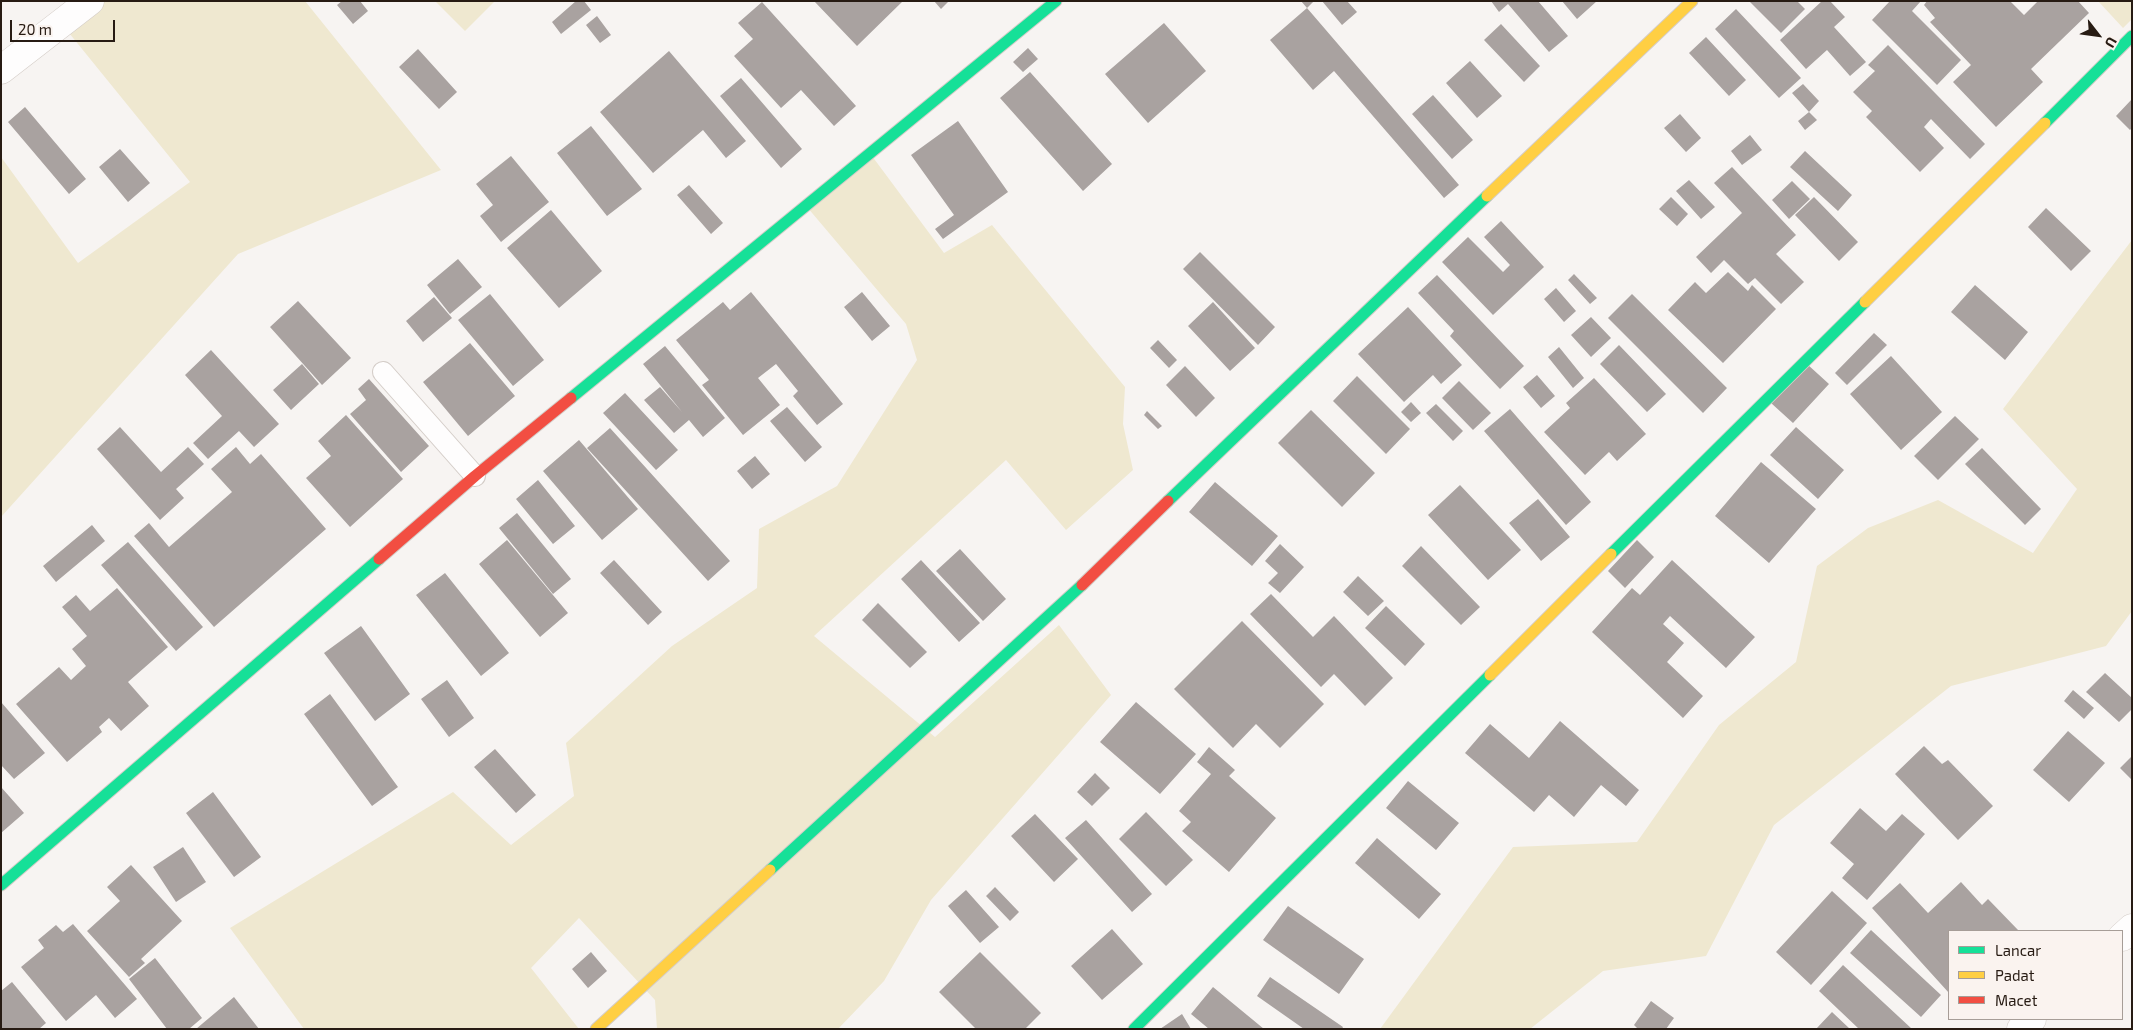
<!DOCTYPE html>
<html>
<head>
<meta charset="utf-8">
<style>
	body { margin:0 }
	#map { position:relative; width:2133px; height:1030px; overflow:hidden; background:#f7f4f2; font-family:"Exo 2",sans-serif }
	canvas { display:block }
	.frame { position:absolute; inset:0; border:2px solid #271b13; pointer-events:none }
	.legend { position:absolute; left:1948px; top:930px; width:175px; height:90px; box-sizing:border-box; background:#faf3ef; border:1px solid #a69d97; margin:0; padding:6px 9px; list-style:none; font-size:15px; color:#271b13 }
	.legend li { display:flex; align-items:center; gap:10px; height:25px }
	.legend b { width:25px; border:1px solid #a69d97 }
	.north { position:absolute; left:2073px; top:10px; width:50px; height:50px; -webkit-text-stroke:4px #faf3ef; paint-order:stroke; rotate:120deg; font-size:14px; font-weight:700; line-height:20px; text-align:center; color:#271b13 }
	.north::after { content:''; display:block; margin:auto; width:18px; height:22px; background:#271b13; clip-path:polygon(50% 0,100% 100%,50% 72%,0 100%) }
	.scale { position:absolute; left:10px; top:20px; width:105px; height:22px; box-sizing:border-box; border:2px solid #271b13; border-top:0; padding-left:6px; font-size:15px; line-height:18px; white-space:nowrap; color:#271b13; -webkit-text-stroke:4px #faf3ef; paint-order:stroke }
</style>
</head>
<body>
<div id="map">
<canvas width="2133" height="1030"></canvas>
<div class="frame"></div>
<ul class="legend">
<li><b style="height:6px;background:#16e098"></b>Lancar</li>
<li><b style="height:6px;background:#ffcf43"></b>Padat</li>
<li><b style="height:6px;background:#f24e42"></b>Macet</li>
</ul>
<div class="north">U</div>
<div class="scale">20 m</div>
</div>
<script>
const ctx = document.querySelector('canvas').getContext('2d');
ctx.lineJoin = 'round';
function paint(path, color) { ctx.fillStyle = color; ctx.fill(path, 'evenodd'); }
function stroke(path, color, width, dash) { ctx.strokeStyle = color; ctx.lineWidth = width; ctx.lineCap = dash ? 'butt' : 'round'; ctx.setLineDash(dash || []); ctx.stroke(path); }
const green = new Path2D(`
	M100,1h205l136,169 -203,84 -237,263v-360l77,106 112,-81 -125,-154z
	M435,1h60l-30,30z
	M2098,1h34v18l-9,9z
	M869,152l75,101 48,-28 133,162 -2,37 10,46 -67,60 -60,-70 -192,176 121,101 124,-112 52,70 -180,205 -47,81 -46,48h-181l-2,-29 -76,-82 -48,50 48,61h-275l-74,-101 223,-136 58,53 63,-49 -8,-53 106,-97 85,-58 2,-59 78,-43 80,-126 -11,-36 -99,-117z
	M2132,240v371l-26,35 -155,40 -177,139 -68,131 -103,15 -73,58h-150l133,-182 124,-5 82,-117 77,-63 21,-96 51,-38 70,-28 95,53 44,-64 -74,-80z`);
const building = new Path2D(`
	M342,1h18l8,10 -15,13 -16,-19z
	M576,1h8l7,9 -30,24 -9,-12z
	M814,1h89l-46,45z
	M934,1h15l-8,8z
	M1301,1h13l-7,7z
	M1322,1h25l10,11 -15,13z
	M1491,1h47l30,35 -19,16 -41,-48 -9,8z
	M1562,1h35l-20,18z
	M1749,1h48l8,8 -24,24z
	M1822,1h8l15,16 -11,10 32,35 -16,14 -23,-26 -21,19 -26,-29z
	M1890,1h31l-9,10 49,49 -24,25 -65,-65z
	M1927,1h83l14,14 14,-14h40l11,12 -58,56 12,13 -47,45 -43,-45 18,-17 -41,-43 5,-4 -11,-13z
	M762,2l94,104 -22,20 -33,-36 -20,18 -47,-52 19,-17 -15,-16z
	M1307,8l152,177 -15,13 -110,-127 -21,19 -43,-50z
	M1736,9l65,69 -22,20 -64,-69z
	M597,16l14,19 -11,8 -14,-18z
	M1164,23l42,48 -58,52 -43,-49z
	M1501,24l39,42 -16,16 -40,-42z
	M1706,37l40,43 -17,16 -40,-43z
	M1888,45l97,99 -15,15 -39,-40 -7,8 20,21 -24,24 -54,-55 6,-6 -19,-19 22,-21 -7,-6z
	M1028,48l10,11 -15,13 -10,-10z
	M418,49l39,43 -18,17 -40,-42z
	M669,51l77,90 -20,17 -23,-28 -50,43 -53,-61z
	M1470,61l32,35 -25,22 -31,-35z
	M1030,72l82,92 -29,27 -83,-93z
	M741,78l61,71 -21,19 -61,-72z
	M1803,84l16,17 -10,11 -17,-19z
	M1433,95l40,45 -21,19 -40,-45z
	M2132,99v29l-2,2 -14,-14z
	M25,107l61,72 -17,15 -61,-72z
	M1809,112l8,8 -12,10 -7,-9z
	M1680,114l21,24 -15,14 -22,-24z
	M958,121l50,71 -65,47 -8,-10 19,-14 -43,-60z
	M591,126l51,63 -35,27 -50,-63z
	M1750,135l12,15 -20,15 -11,-14z
	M120,149l30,34 -22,19 -29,-35z
	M1805,151l47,44 -14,16 -48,-44z
	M511,156l38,46 -48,40 -21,-26 13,-11 -17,-21z
	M1732,167l64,68 -20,19 28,28 -23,22 -26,-26 -7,6 -24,-24 -13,13 -15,-16 46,-44 -28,-30z
	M1689,180l26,27 -14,12 -25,-28z
	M1792,181l18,18 -21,20 -17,-19z
	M689,185l34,38 -12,11 -34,-39z
	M1671,197l17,17 -11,12 -18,-17z
	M1814,197l44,45 -19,19 -44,-46z
	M2046,208l45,43 -20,20 -43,-44z
	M551,210l51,61 -43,37 -52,-60z
	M1501,221l43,46 -51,48 -51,-53 26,-25 35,35 7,-7 -26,-28z
	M1200,252l75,75 -17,18 -75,-76z
	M458,259l24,28 -32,27 -23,-29z
	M1728,272l20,19 4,-6 24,24 -53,54 -55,-53 27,-28 11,11z
	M1574,274l23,24 -7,6 -22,-24z
	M1437,275l87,91 -24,23 -50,-53 4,-5 -36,-38z
	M1975,285l53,47 -23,28 -54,-48z
	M1556,288l20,23 -12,11 -20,-23z
	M751,292l92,112 -26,21 -24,-29 5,-5 -22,-27 -18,14 22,27 -37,30 -41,-50 7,-5 -33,-40 47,-38 7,8z
	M862,292l28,34 -18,15 -28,-34z
	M490,294l54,66 -31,26 -55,-66z
	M1632,294l95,94 -24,25 -95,-95z
	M434,297l18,21 -29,24 -17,-21z
	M298,301l53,57 -29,27 -52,-58z
	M1213,302l42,46 -25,23 -42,-45z
	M1408,307l54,58 -21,19 -8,-9 -29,27 -46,-48z
	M1591,317l20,21 -20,19 -20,-22z
	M1874,333l13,12 -40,40 -12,-12z
	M1158,340l19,20 -8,8 -19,-20z
	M470,343l45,53 -47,40 -45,-54z
	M1619,345l47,49 -19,18 -47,-48z
	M665,346l60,72 -22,19 -14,-17 -15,13 -30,-33 16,-13 22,25 -39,-48z
	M1559,347l25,31 -11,10 -25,-31z
	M211,350l68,74 -25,23 -15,-16 -31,28 -15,-16 29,-27 -37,-41z
	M1891,356l51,56 -41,38 -51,-56z
	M302,364l17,20 -28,26 -18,-20z
	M1807,364l22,20 -36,39 -22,-20z
	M1185,366l30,32 -19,19 -30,-32z
	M1537,375l18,21 -14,12 -18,-21z
	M1357,376l53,53 -24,25 -53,-53z
	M1594,378l52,56 -29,27 -8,-9 -24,23 -41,-43 26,-24 -4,-5z
	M369,379l60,67 -28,26 -51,-58 16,-14 -8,-11z
	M1459,381l32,32 -18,17 -31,-32z
	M625,393l53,57 -22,20 -53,-57z
	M1411,402l10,11 -10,9 -10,-10z
	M1436,404l27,27 -10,10 -27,-28z
	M787,407l35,40 -17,15 -35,-41z
	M1510,409l81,93 -25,23 -82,-94z
	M1311,410l64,63 -33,34 -64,-64z
	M1147,411l15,15 -4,3 -14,-14z
	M346,415l57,64 -53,48 -44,-49 25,-22 -13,-15z
	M1955,416l24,23 -41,41 -24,-24z
	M120,427l41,45 27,-25 16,17 -28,25 8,9 -24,22 -63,-71z
	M1796,427l48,43 -26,29 -48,-44z
	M610,428l120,133 -22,20 -121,-133z
	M579,440l59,69 -36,31 -59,-69z
	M236,447l14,17 11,-10 65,75 -112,98 -80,-91 15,-13 20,24 63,-55 -21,-23z
	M1982,448l59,61 -16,16 -60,-61z
	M755,456l15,18 -18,15 -15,-18z
	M1761,462l55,47 -47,54 -54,-47z
	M538,480l37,46 -22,18 -37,-45z
	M1215,482l63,54 -26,30 -63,-54z
	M1460,485l61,65 -33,30 -60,-65z
	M1538,499l32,38 -29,24 -32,-38z
	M517,513l54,66 -18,15 -54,-66z
	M92,525l13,16 -49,41 -13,-16z
	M507,540l61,73 -28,24 -61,-73z
	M1637,540l17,17 -29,31 -17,-17z
	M128,542l75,85 -27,24 -75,-86z
	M1280,544l24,23 -24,26 -12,-10 10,-10 -13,-12z
	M1421,546l59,61 -19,18 -59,-59z
	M960,549l46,50 -23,22 -47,-50z
	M614,560l48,52 -14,13 -48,-52z
	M921,560l59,63 -21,19 -58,-63z
	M1672,560l83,77 -29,31 -56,-52 -7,8 21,19 -17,19 36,34 -20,22 -91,-86 40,-44 8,7z
	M445,573l64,80 -28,23 -65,-81z
	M1358,576l26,25 -16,15 -25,-24z
	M117,588l51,59 -40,35 21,24 -28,25 -12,-13 -10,9 3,5 -35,30 -51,-58 43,-37 12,13 15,-14 -14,-17 15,-13 -25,-29 14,-12 14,16z
	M1271,594l42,43 21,-21 59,62 -28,28 -31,-32 -13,13 -71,-73z
	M878,603l49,49 -17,16 -48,-48z
	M1386,606l39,38 -20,22 -40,-38z
	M1242,621l82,83 -44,44 -24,-24 -23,24 -59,-59z
	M361,626l49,68 -35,27 -51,-68z
	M2105,673l27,25v11l-13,13 -33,-30z
	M447,680l27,38 -25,19 -28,-38z
	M2073,690l21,18 -10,11 -20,-18z
	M330,694l68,93 -26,19 -68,-92z
	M1,702l44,51 -31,26 -13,-14z
	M1136,702l60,52 -36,40 -60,-52z
	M1560,721l79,69 -13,16 -25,-21 -27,32 -25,-22 -15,17 -69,-59 25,-29 39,34z
	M2068,731l37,32 -36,39 -36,-32z
	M1924,746l18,18 6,-4 45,46 -35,34 -63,-66z
	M1209,747l26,23 -6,6 47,42 -47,54 -47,-41 9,-9 -12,-11 32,-37 -14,-12z
	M495,749l41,46 -20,18 -42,-46z
	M2132,756v24l-12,-12z
	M1095,773l15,15 -18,18 -15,-14z
	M1408,781l51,42 -23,27 -50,-42z
	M1,787l23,26 -23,20z
	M213,792l48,65 -27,20 -48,-64z
	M1860,808l26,23 16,-17 23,20 -58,66 -25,-22 12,-14 -24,-21z
	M1146,812l47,48 -27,26 -47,-47z
	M1035,814l43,45 -24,23 -43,-46z
	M1086,820l66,74 -20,18 -67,-74z
	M1377,838l64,56 -22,25 -64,-56z
	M183,847l23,35 -30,20 -23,-35z
	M131,865l51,56 -41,38 4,4 -16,14 -42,-46 33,-30 -13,-14z
	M1961,882l21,23 6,-6 31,32h-70v62l-77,-85 28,-25 28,30z
	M995,887l24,25 -9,9 -24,-25z
	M966,890l33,37 -19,16 -32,-37z
	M1832,891l35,32 -56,62 -35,-33z
	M1288,906l76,53 -25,35 -76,-54z
	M73,924l64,75 -22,19 -19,-23 -30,26 -45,-54 23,-19 -6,-8 18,-15 7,7z
	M1112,929l31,35 -41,36 -31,-34z
	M1871,930l70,65 -20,22 -71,-64z
	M591,952l16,19 -19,17 -16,-19z
	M980,952l61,61 -16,16h-49l-37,-37z
	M155,958l47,60 -13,11h-22l-38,-50z
	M1843,965l69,64h-53l-40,-38z
	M1270,977l73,50 -1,2h-38l-47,-33z
	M12,982l34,41 -7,6h-38v-38z
	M1213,987l51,42h-55l-18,-15z
	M234,997l25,32h-63z
	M1651,1001l23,17 -8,11h-28l-4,-4z
	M1832,1012l18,17h-34z
	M1182,1014l9,15h-31z`);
const lane = new Path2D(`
	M383,372l92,104`);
const street = new Path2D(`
	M1,70l89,-69
	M2122,937l10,-9
	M2021,1029l11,-10`);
const fast = new Path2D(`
	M2045,123l87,-87
	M571,398l485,-397
	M1168,501l319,-305
	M1611,554l254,-252
	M770,870l312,-285
	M1,885l378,-326
	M1134,1029l356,-354`);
const slow = new Path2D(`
	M1487,196l205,-195
	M1865,302l180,-179
	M1490,675l121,-121
	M596,1029l174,-159`);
const jam = new Path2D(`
	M379,559l96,-83 96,-78
	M1082,585l86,-84`);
paint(green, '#efe8d0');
paint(building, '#a9a2a0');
stroke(lane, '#d4cdc8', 22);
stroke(street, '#d4cdc8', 29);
stroke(fast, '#d4cdc8', 13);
stroke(slow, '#d4cdc8', 13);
stroke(jam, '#d4cdc8', 13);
stroke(lane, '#fefdfd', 20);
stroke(street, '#fefdfd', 28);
stroke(fast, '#16e098', 11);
stroke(slow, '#ffcf43', 11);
stroke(jam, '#f24e42', 11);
</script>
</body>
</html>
